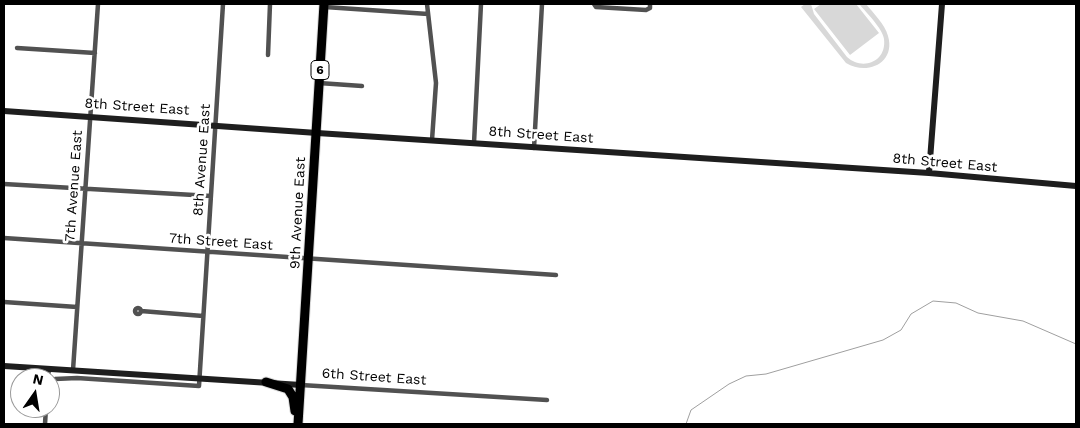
<!DOCTYPE html>
<html>
<head>
<meta charset="utf-8">
<style>
	body { margin:0 }
	#map { position:relative; width:1080px; height:428px; overflow:hidden; background:#fff; font-family:"Work Sans",sans-serif }
	canvas { display:block }
	.frame { position:absolute; inset:0; border:5px solid #000; pointer-events:none }
	.north { position:absolute; left:10px; top:368px; width:50px; height:50px; box-sizing:border-box; background:#fff; border:1px solid #999; border-radius:50%; rotate:13deg; font-size:14px; font-weight:700; line-height:20px; text-align:center; color:#000 }
	.north::after { content:''; display:block; margin:auto; width:18px; height:22px; background:#000; clip-path:polygon(50% 0,100% 100%,50% 72%,0 100%) }
</style>
</head>
<body>
<div id="map">
<canvas width="1080" height="428"></canvas>
<div class="frame"></div>
<div class="north">N</div>
</div>
<script>
const ctx = document.querySelector('canvas').getContext('2d');
ctx.lineJoin = 'round';
function paint(path, color) { ctx.fillStyle = color; ctx.fill(path, 'evenodd'); }
function stroke(path, color, width, dash) { ctx.strokeStyle = color; ctx.lineWidth = width; ctx.lineCap = dash ? 'butt' : 'round'; ctx.setLineDash(dash || []); ctx.stroke(path); }
function label(font, color, halo, rows, align = 'center') {
  ctx.font = font + ' "Work Sans",sans-serif'; ctx.lineWidth = 5; ctx.setLineDash([]); ctx.textBaseline = 'middle'; ctx.strokeStyle = halo; ctx.fillStyle = color; for (const [text, x, y, turn = 0] of rows) {
    ctx.save(); ctx.translate(x, y); ctx.rotate((+turn || 0) * Math.PI / 180); ctx.textAlign = isNaN(turn) ? turn : align; if (halo) ctx.strokeText(text, 0, 0); ctx.fillText(text, 0, 0); ctx.restore();
  }
}
const green = new Path2D(`
	M805,4h6l3,10 33,43c15,14 40,5 37,-18 -1,-10 -18,-27 -25,-35h7c7,9 19,20 22,32 8,27 -21,40 -42,27l-45,-56z
	M821,4h35l23,29 -29,22 -36,-46z`);
const stream = new Path2D(`
	M686,424l5,-14 38,-26 17,-8 20,-2 117,-34 18,-10 10,-16 22,-13 23,2 22,10 45,8 53,23`);
const street = new Path2D(`
	M427,4l9,79 -4,57
	M594,4l2,3 50,3 4,-2v-4
	M325,7l103,7
	M17,48l78,5
	M268,55l2,-51
	M319,83l43,3
	M474,143l7,-139
	M534,148l8,-144
	M4,184l207,12
	M4,238l552,37
	M4,302l73,5
	M135 311a3 3 0 1 1 6 0a3 3 0 1 1-6 0Z
	M141,311l62,5
	M73,370l25,-366
	M48,378l1,-9
	M55,379l22,-1 122,8 24,-382
	M301,385l246,15
	M45,424l1,-16`);
const secondary = new Path2D(`
	M4,111l313,22 612,40 147,13
	M929,173l13,-169
	M4,366l297,19`);
const highway = new Path2D(`
	M266,382l22,7 5,8 2,14
	M298,424l26,-420`);
const shields = [
	[320,70,18]
];
const shieldNames = [
	["6",320,70]
];
const streetNames = [
	["8th Street East",137,107,4],
	["8th Street East",541,135,4],
	["8th Avenue East",202,160,-86],
	["8th Street East",945,163,5],
	["7th Avenue East",74,186,-86],
	["9th Avenue East",298,213,-87],
	["7th Street East",221,242,4],
	["6th Street East",374,377,4]
];
paint(green, '#d8d8d8');
stroke(stream, '#9f9f9f', 1);
stroke(highway, '#dbdbdb', 11);
stroke(street, '#515151', 4.5);
stroke(secondary, '#1e1e1e', 6);
stroke(highway, '#000', 9);
for (const [x, y, w] of shields) { const box = new Path2D(); box.roundRect(x - w / 2, y - 9.5, w, 19, 4); ctx.fillStyle = '#fff'; ctx.fill(box); stroke(box, '#000', 1); }
label('bold 12px', '#000', null, shieldNames);
label('14px', '#000', '#fff', streetNames);
</script>
</body>
</html>
